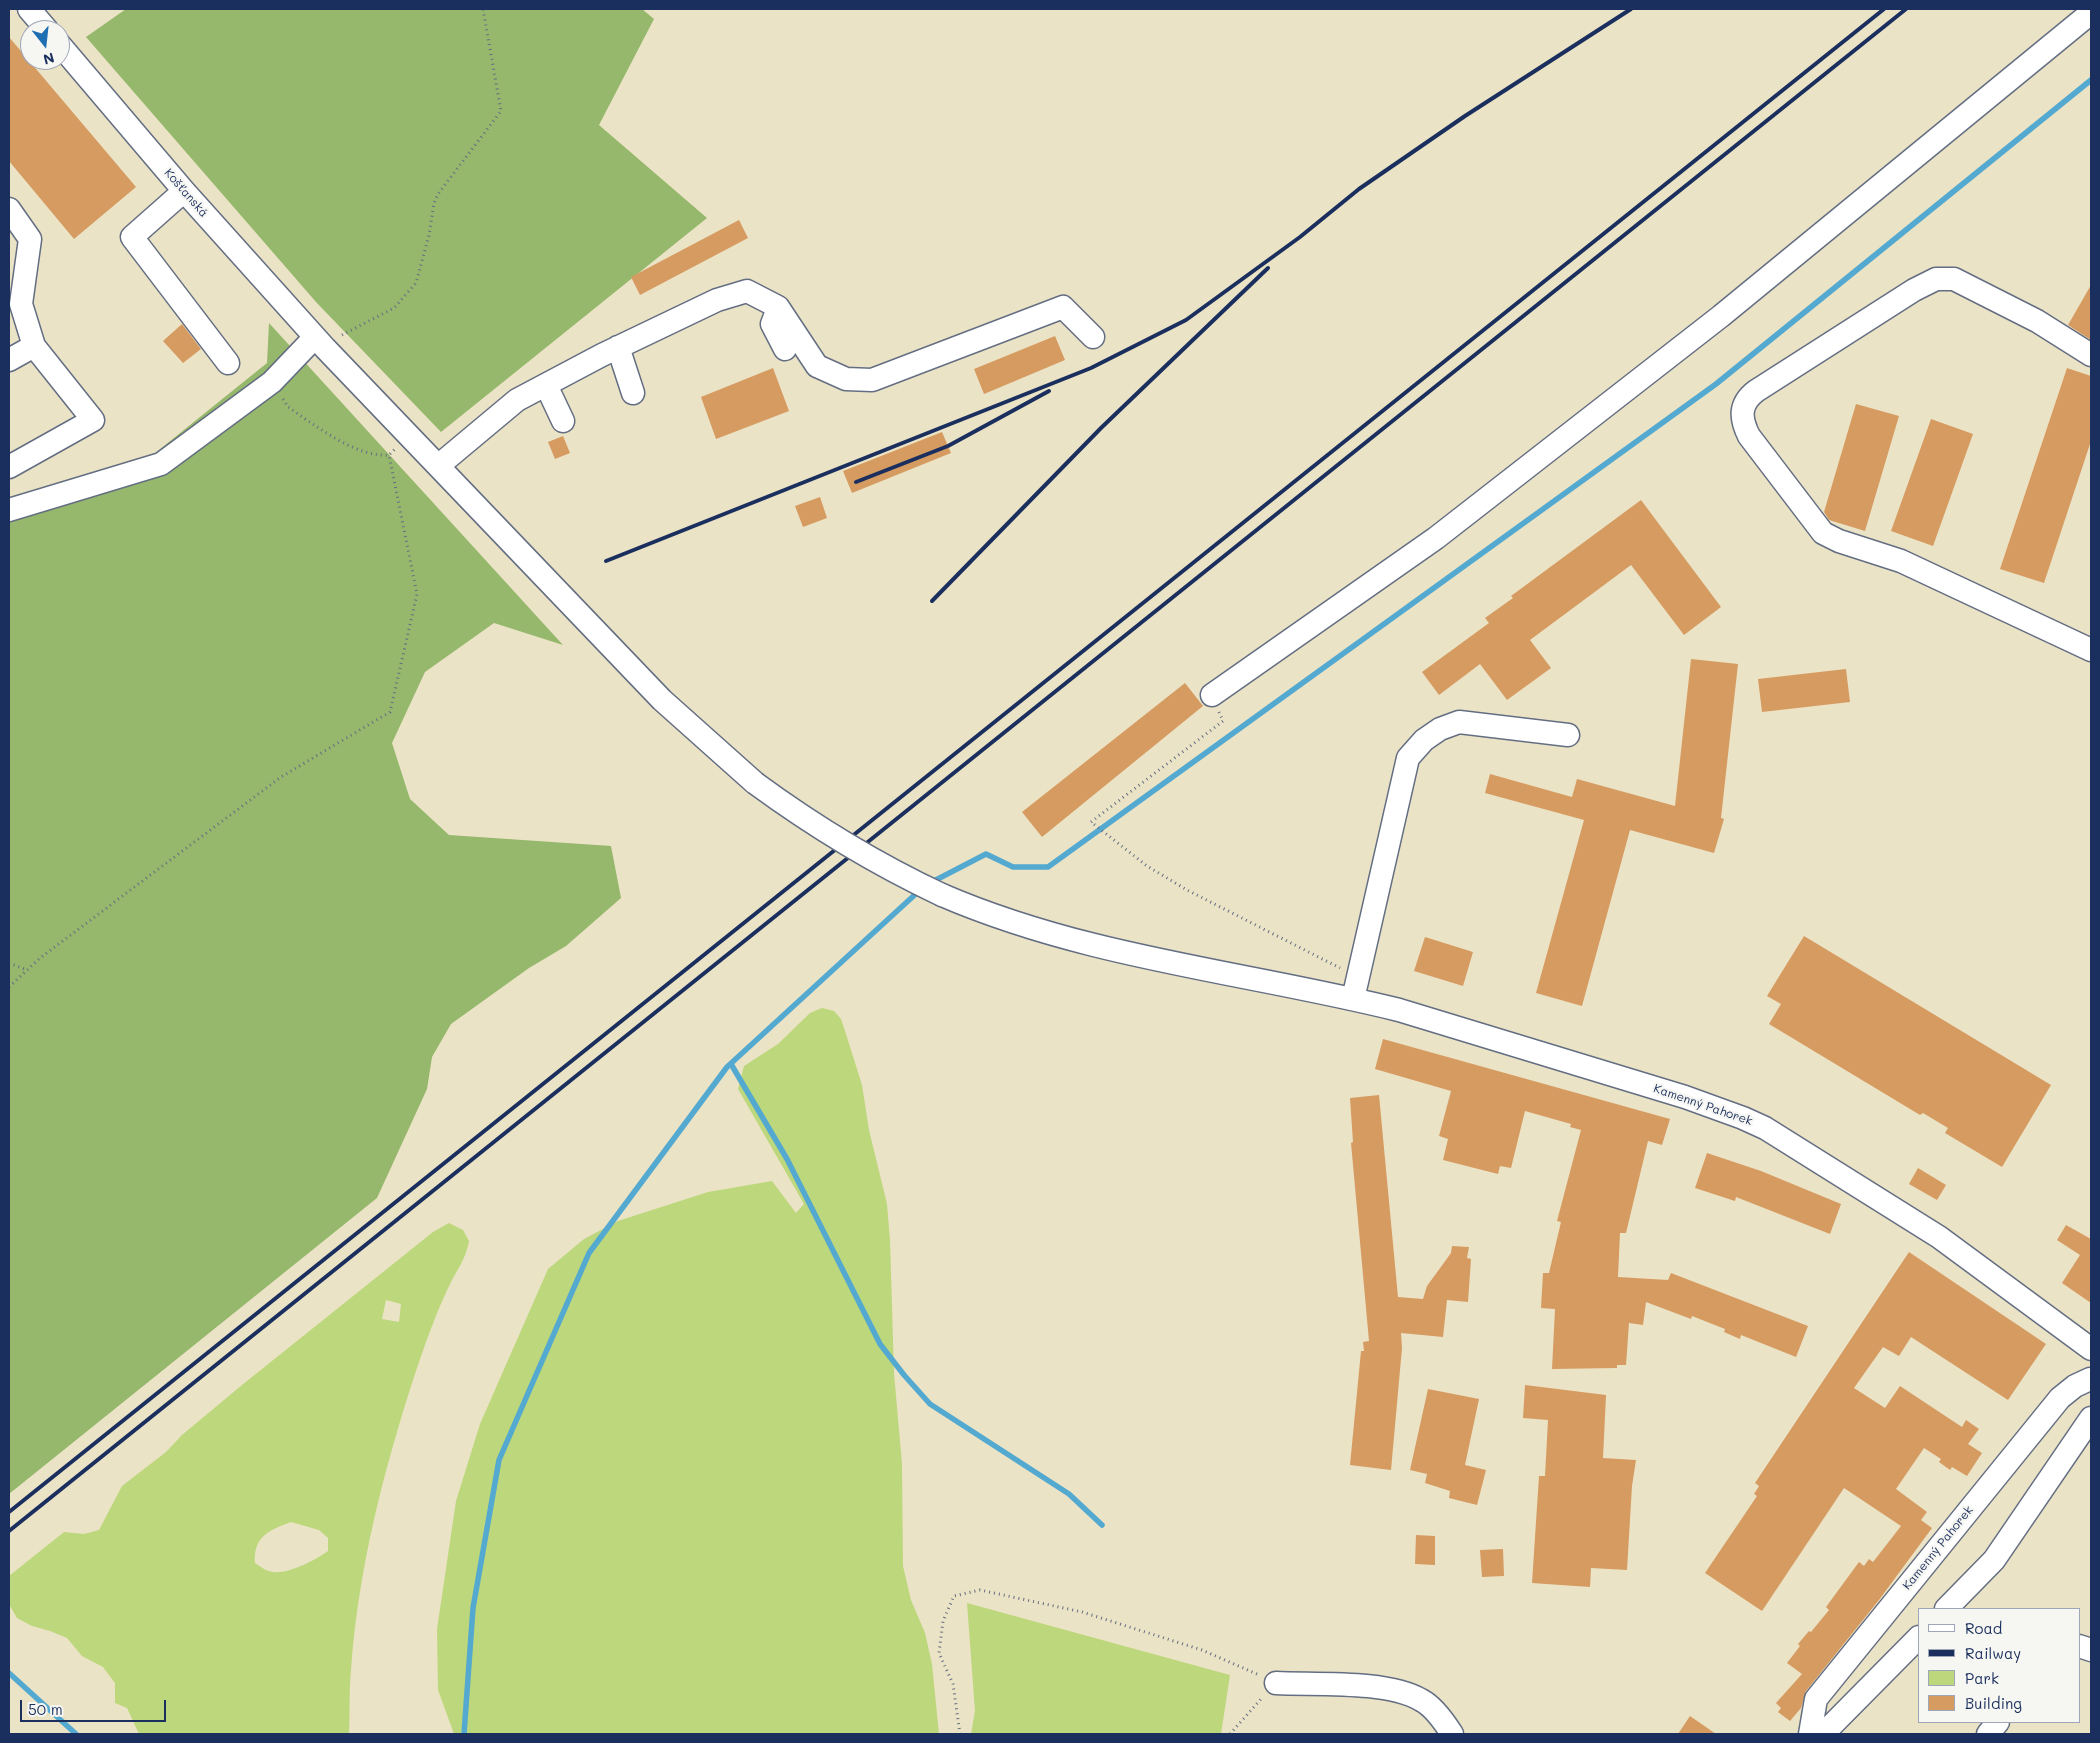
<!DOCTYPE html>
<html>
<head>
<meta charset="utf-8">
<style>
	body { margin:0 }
	#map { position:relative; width:2100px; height:1743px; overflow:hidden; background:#ebe3c6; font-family:Mali,sans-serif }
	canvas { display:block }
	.frame { position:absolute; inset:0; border:10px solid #1b2f5e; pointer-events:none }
	.legend { position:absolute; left:1918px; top:1608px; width:162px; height:115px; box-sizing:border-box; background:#f6f6f2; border:1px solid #9ea6b7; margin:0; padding:6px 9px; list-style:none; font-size:15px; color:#1b2f5e }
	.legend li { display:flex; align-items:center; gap:10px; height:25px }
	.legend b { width:25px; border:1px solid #9ea6b7 }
	.north { position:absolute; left:20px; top:20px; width:50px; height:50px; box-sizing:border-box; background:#f6f6f2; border:1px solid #9ea6b7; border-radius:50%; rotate:164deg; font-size:14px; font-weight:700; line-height:20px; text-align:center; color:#1b2f5e }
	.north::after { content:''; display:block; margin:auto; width:18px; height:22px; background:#1f6fb2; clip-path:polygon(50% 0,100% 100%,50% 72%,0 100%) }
	.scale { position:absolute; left:20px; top:1700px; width:146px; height:22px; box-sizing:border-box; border:2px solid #1b2f5e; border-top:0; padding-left:6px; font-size:15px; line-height:18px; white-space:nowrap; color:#1b2f5e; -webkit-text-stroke:4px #f6f6f2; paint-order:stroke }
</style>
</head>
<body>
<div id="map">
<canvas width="2100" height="1743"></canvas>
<div class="frame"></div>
<ul class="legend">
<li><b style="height:6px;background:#fff"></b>Road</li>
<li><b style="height:6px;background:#1b2f5e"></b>Railway</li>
<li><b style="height:14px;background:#bdd77c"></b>Park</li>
<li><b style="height:14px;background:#d69b61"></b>Building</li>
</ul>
<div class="north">N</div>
<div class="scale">50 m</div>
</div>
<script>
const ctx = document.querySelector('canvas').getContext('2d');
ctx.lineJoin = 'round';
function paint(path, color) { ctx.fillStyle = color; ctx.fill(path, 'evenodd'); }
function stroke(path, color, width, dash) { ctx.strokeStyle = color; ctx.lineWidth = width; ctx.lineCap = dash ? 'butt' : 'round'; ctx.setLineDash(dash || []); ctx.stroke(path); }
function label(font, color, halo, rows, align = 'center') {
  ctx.font = font + ' Mali,sans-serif'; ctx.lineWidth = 4.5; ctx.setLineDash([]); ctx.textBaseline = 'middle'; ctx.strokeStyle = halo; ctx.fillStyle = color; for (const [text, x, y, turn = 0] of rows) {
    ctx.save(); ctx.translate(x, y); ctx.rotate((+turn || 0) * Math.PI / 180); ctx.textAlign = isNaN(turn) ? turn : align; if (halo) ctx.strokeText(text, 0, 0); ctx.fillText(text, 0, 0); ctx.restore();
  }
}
const green = new Path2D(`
	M822,1008l12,3 7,8 5,15 16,51 7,45 18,74 3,36 4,133 8,91 1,102 8,34 14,33 7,31 7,70h-485l-16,-44 -1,-61 19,-128 24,-77 68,-155 36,-30 34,-18 90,-29 64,-11 24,32 8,-9 -66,-115 6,-23 34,-22 32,-31z
	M449,1223l14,7 6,11c-4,19 -9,24 -18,41 -14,28 -26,62 -36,92 -31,95 -57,195 -64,296 -2,21 -1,43 -2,64h-210l-12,-26 -12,-5v-20l-12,-16 -21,-11 -15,-18 -17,-7 -18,-5 -15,-8 -8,-14v-28l55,-44 20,2 15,-4 23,-44 44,-34 16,-17 60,-50 191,-153zM386,1300l15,4 -2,18 -17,-3zM291,1522l28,8 9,8v13c-12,9 -44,26 -59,20 -5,-1 -9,-5 -14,-8 -2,-26 14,-33 36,-41z
	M967,1603l263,72 -9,59h-250l4,-23z`);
const forest = new Path2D(`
	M126,9h516l12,10 -55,106 108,93 -266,214 -125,-130 -230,-265z
	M269,323l294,322 -69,-22 -69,49 -33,71 18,56 39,36 162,11 10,52 -55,48 -37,22 -78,56 -19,33 -5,32 -50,109 -368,296v-996l145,-44 113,-91z`);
const stream = new Path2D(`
	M930,883l56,-29 27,13h35l668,-483 375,-304
	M731,1064l56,95 93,185 24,31 26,29 139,90 33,31
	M9,1673l67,61
	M464,1734l9,-126 26,-148 90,-207 138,-186 193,-177`);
const building = new Path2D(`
	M9,37l127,150 -62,52 -65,-78z
	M739,220l9,18 -108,57 -9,-18z
	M2091,285v55l-23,-15z
	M182,324l19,25 -18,14 -20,-22z
	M1055,336l10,24 -81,34 -10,-25z
	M773,368l16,43 -73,28 -15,-42z
	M2067,368l24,8v65l-47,142 -44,-14z
	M1856,404l43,12 -34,115 -36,-11 -5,-8z
	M1931,419l42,15 -40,112 -42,-15z
	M942,432l9,21 -99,40 -9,-22z
	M563,436l7,17 -15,6 -7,-17z
	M820,497l7,21 -24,9 -8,-21z
	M1641,500l80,107 -37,28 -53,-70 -101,75 21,28 -44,32 -27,-36 -41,31 -17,-23 67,-49 -4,-5 28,-20 -2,-2z
	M1691,659l47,5 -17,154 3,1 -10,34 -84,-23 -48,176 -46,-13 48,-173 -99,-27 5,-19 82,23 5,-18 98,27z
	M1846,669l4,33 -88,10 -4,-33z
	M1185,683l18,23 -161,131 -20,-25z
	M1804,936l247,149 -49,82 -57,-34 3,-5 -25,-15 -3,2 -151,-91 12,-20 -14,-8z
	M1425,937l48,15 -10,34 -49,-15z
	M1383,1039l287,80 -8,26 -14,-4 -22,92h-6l-2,44 50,3 3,-7 137,53 -12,31 -55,-22 -1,4 -16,-7 1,-3 -33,-13 -1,3 -45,-17 -3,23 -14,-2 -3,42h-9v3l-65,1 3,-60 -14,-1 2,-35h6l12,-51 -4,-1 24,-91 -11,-3 1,-3 -46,-13 -14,57 -11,-2 -2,8 -55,-14 5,-21 -9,-3 12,-45 -76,-22z
	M1379,1095l19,202 25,2 4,-13 24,-33 1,-7 17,1 -2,11 4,1 -3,43 -21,-2 -4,37 -42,-4 1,15 -11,122 -41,-5 11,-114h3l-1,-9 6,-1 -18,-198 2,-1 -3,-44z
	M1707,1153l54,18 80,33 -11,30 -94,-37 -1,4 -40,-13z
	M1918,1168l28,17 -9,15 -28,-16z
	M2066,1225l25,14v64l-29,-20 18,-28 -23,-15z
	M1909,1252l137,92 -38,56 -97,-63 -12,19 -16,-9 -29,41 31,20 15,-22 62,41 4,-7 13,9 -11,15 14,9 -15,23 -15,-9 -2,3 -11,-8 2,-3 -17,-11 -28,41 31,23 -6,8 11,8 -53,72 -73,91 -5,17 -11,13 -12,-9 3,-4 -5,-5 26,-29 -15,-11 13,-17 -2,-2 11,-13 2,1 18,-22 -3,-3 33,-45 5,4 5,-7 4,3 28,-36 -57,-38 -82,123 -57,-38 52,-77 -3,-2 5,-8 -4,-3z
	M1525,1385l81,10 -3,63 33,2 -4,26 -5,84 -36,-2 -1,19 -58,-4 7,-107h6l3,-56 -25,-2z
	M1428,1389l51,10 -14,66 21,5 -9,35 -28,-7 1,-7 -25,-8 2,-9 -17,-4z
	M1416,1535l19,1v29l-20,-1z
	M1503,1549l1,27 -22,1 -2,-27z
	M1690,1716l26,18h-38z`);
const path = new Path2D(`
	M342,335l52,-27 22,-25 13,-48 5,-32 4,-9 63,-83 -18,-102
	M283,399l5,8c27,18 68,51 101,48
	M1219,712l4,9 -132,101 56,44 40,24 153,78
	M9,963l18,7
	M9,987l31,-29 241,-181 109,-65 27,-118 -28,-139 6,-6
	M960,1734l-7,-50 -14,-31 4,-32 11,-25 26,-6 102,22 120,38 57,25
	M1230,1734l32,-36`);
const minor = new Path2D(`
	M29,9l18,21
	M60,45l124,146 141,157 337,352 93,83
	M184,191l-52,46 96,126
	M9,209l21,30 -9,65 13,42 59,74 -84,47
	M777,311l-5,13 13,25
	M618,347l15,46
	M2091,355l-54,-34 -83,-42h-18l-22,11 -158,101c-17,13 -16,27 -7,45l74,97 16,8 62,20 190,89
	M9,360l25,-14
	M546,385l17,36
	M438,466l79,-66 85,-45 115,-55 30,-9 31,16 39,59 29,13 26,1 191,-73 30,30
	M9,510l152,-46 111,-82 43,-45
	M1212,695l224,-157 285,-222 366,-300 4,-1
	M942,895c146,63 304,77 457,115l286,87 58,21 22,10 174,109 152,112
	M1353,999l55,-241 16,-18 16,-11 19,-7 109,13
	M1946,1609l48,-49 97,-142
	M2079,1646l12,4
	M1276,1683c40,2 111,-3 145,17 12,6 24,23 31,34
	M1810,1734l6,-35 244,-301 15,-12 15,-7
	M1823,1734l96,-97
	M1988,1734l10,-12`);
const rail = new Path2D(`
	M856,482l92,-36 101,-55
	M606,561l485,-193 95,-48 114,-83 59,-48 106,-73 166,-107
	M932,601l169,-173 167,-160
	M9,1512l1875,-1503
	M9,1531l1897,-1522`);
const minorBridge = new Path2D(`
	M755,783c60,44 121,81 187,112`);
const streetNames = [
	["Košťanská",186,193,49],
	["Kamenný Pahorek",1703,1105,19],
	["Kamenný Pahorek",1938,1548,-51]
];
paint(green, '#bdd77c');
paint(forest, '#96b86c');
stroke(stream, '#54a9d0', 5.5);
paint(building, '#d69b61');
stroke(minor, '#646e82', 25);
stroke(path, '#646e82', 3, [1, 4]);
stroke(minor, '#fff', 22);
stroke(rail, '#1b2f5e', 4);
stroke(minorBridge, '#646e82', 25, []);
stroke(minorBridge, '#fff', 22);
label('12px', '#1b2f5e', '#f6f6f2', streetNames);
</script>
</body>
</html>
